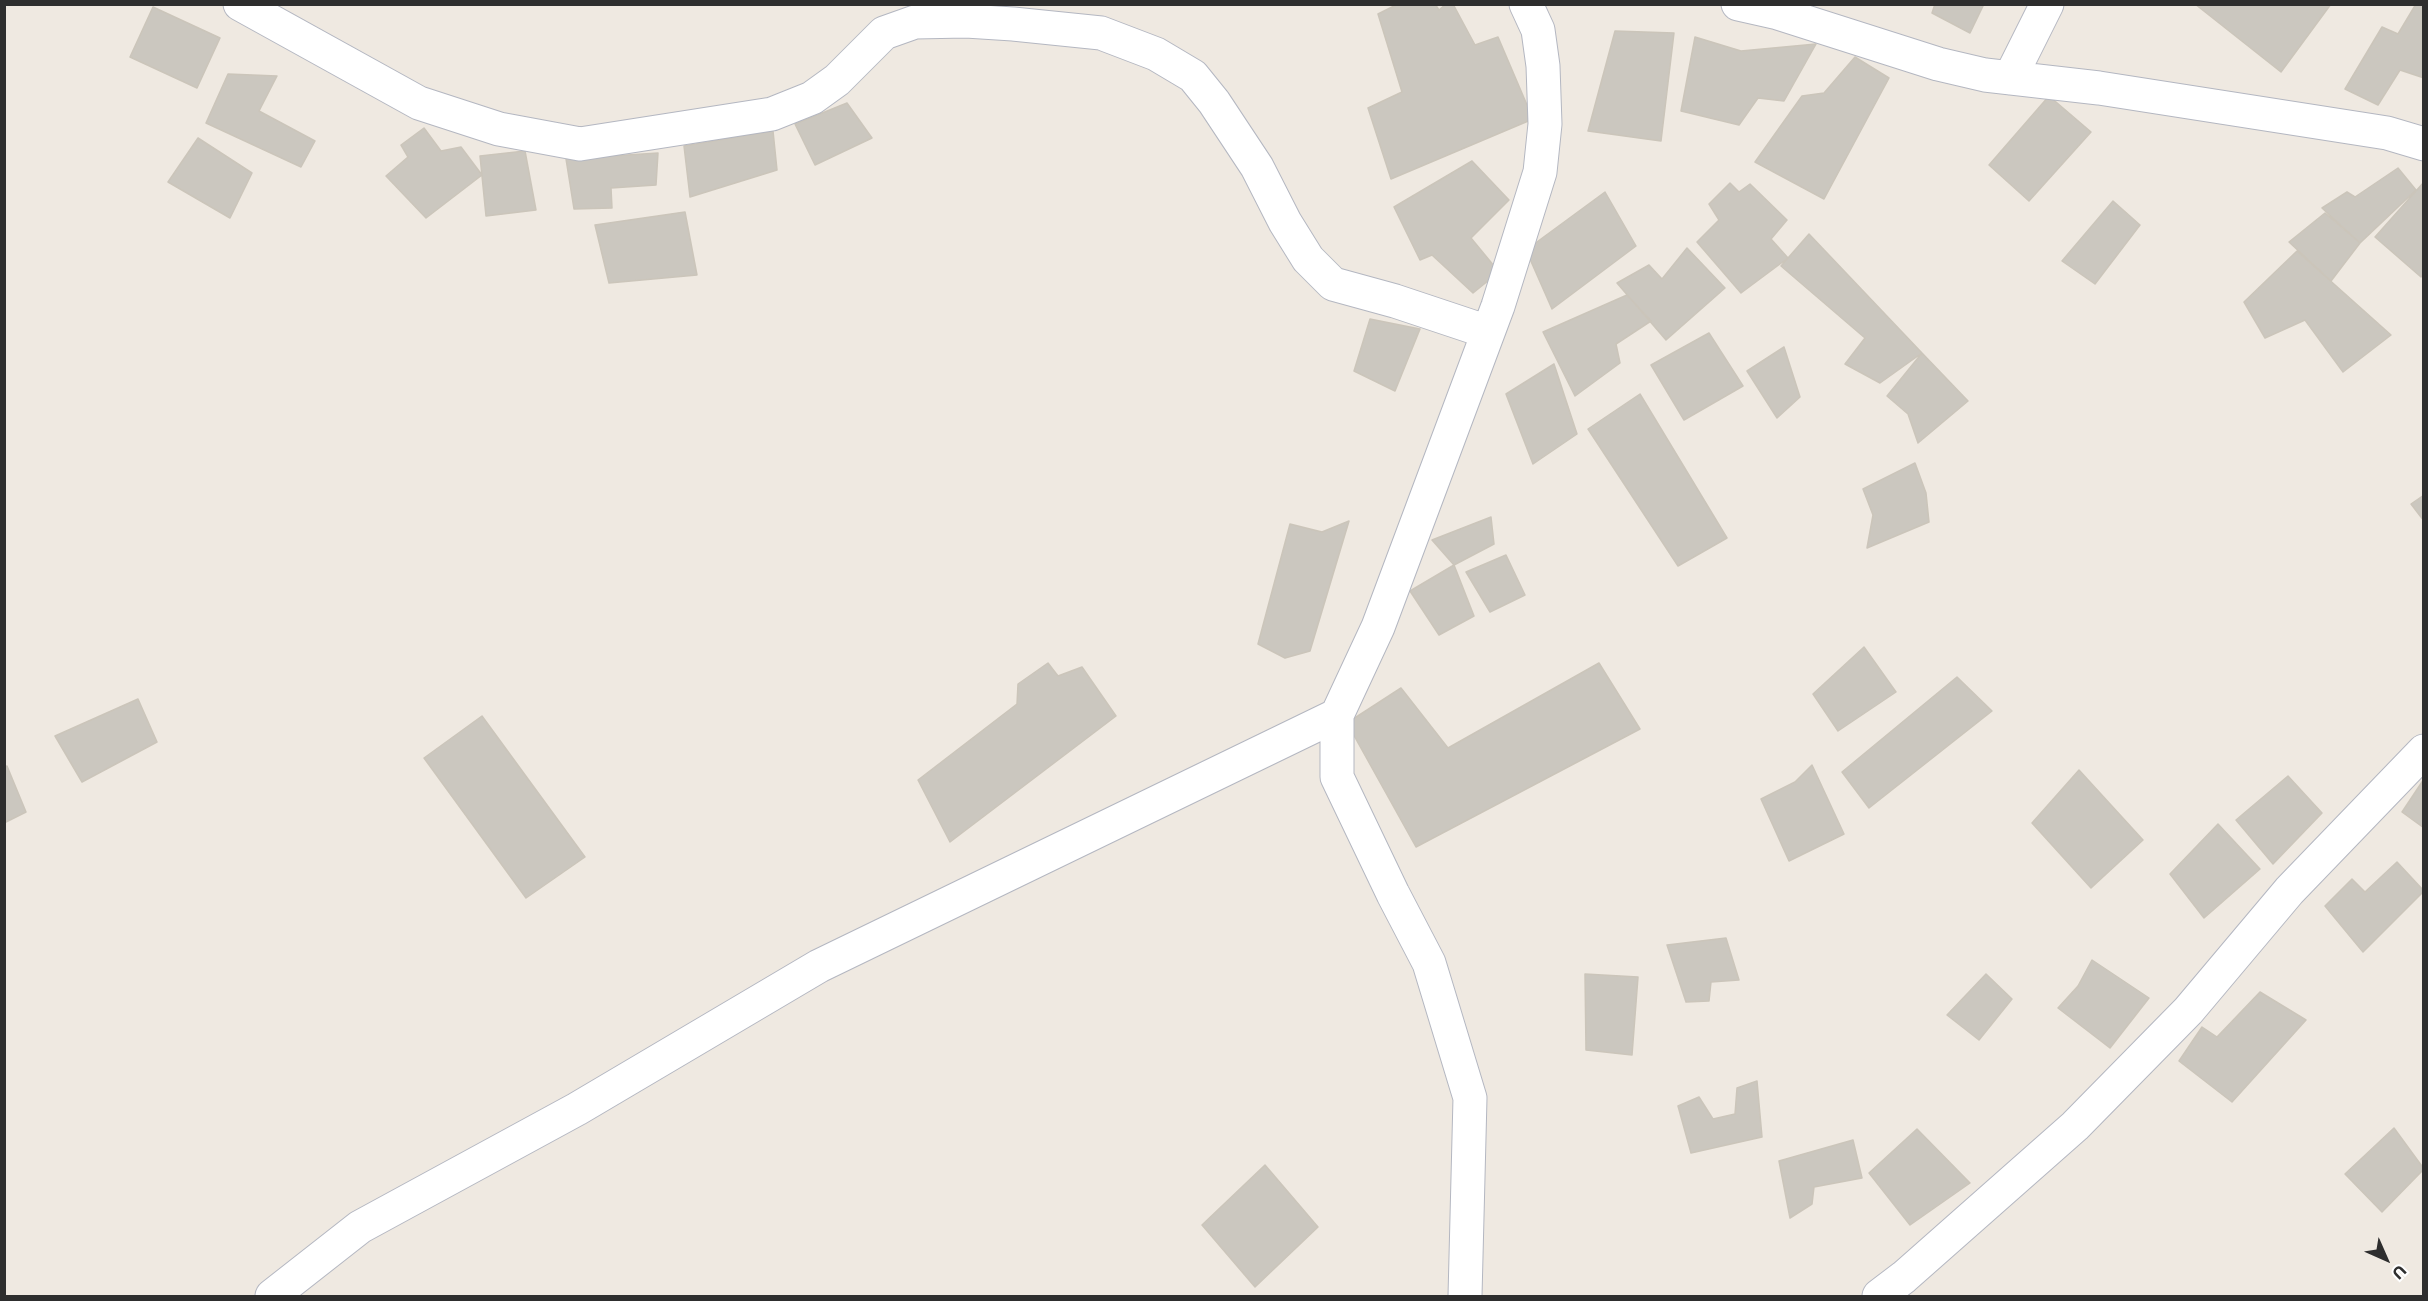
<!DOCTYPE html>
<html>
<head>
<meta charset="utf-8">
<style>
	body { margin:0 }
	#map { position:relative; width:2428px; height:1301px; overflow:hidden; background:#efe9e1; font-family:Montserrat,sans-serif }
	canvas { display:block }
	.frame { position:absolute; inset:0; border:6px solid #2e2e2e; pointer-events:none }
	.north { position:absolute; left:2356px; top:1229px; width:60px; height:60px; -webkit-text-stroke:4px #fff; paint-order:stroke; rotate:135deg; font-size:16px; font-weight:700; line-height:24px; text-align:center; color:#2e2e2e }
	.north::after { content:''; display:block; margin:auto; width:21px; height:27px; background:#2e2e2e; clip-path:polygon(50% 0,100% 100%,50% 72%,0 100%) }
</style>
</head>
<body>
<div id="map">
<canvas width="2428" height="1301"></canvas>
<div class="frame"></div>
<div class="north">U</div>
</div>
<script>
const ctx = document.querySelector('canvas').getContext('2d');
ctx.lineJoin = 'round';
function paint(path, color) { ctx.fillStyle = color; ctx.fill(path, 'evenodd'); }
function stroke(path, color, width, dash) { ctx.strokeStyle = color; ctx.lineWidth = width; ctx.lineCap = dash ? 'butt' : 'round'; ctx.setLineDash(dash || []); ctx.stroke(path); }
const building = new Path2D(`
	M1398,4h37l4,6 7,-6h7l22,41 23,-8 35,82 -142,60 -23,-71 34,-16 -24,-78z
	M1935,4h49l-14,29 -38,-20z
	M2195,4h136l-50,68z
	M2416,4h8v74l-24,-8 -22,35 -33,-16 37,-62 16,7z
	M153,7l67,31 -23,50 -67,-31z
	M1615,31l59,2 -13,108 -73,-10z
	M1695,37l46,14 75,-7 -32,57 -26,-3 -19,27 -58,-14z
	M1855,57l34,21 -65,121 -69,-37 47,-66 22,-3z
	M228,74l49,2 -18,35 56,30 -14,26 -95,-44z
	M2049,96l42,36 -62,69 -40,-36z
	M847,103l25,35 -57,27 -20,-41z
	M424,128l17,23 20,-4 21,28 -56,43 -40,-42 22,-19 -7,-12z
	M773,131l4,39 -87,27 -6,-51z
	M198,138l54,35 -22,45 -62,-36z
	M525,151l11,59 -50,6 -6,-60z
	M658,153l-2,32 -45,3 1,20 -38,1 -8,-50z
	M1472,161l37,39 -38,38 28,34 -26,21 -41,-38 -12,5 -26,-53z
	M2398,168l18,22 -56,53 -38,-35 25,-16 8,5z
	M2424,182v92l-3,3 -46,-40z
	M1730,183l9,9 11,-8 37,36 -16,19 17,19 -47,35 -44,-51 22,-22 -10,-16z
	M1605,192l31,54 -84,63 -26,-59z
	M2113,201l27,24 -45,59 -33,-23z
	M685,212l12,63 -88,8 -14,-58z
	M2325,213l35,30 -29,38 -42,-39z
	M1809,234l113,119 -42,30 -35,-19 20,-26 -84,-72z
	M1687,248l38,40 -59,52 -49,-57 32,-18 13,14z
	M2297,251l94,84 -48,37 -38,-52 -40,18 -21,-36z
	M1627,295l24,26 -35,23 4,19 -45,33 -32,-64z
	M1370,319l50,10 -25,62 -41,-20z
	M1709,333l34,53 -59,34 -33,-55z
	M1784,347l16,50 -23,21 -30,-47z
	M1922,353l46,48 -50,42 -10,-29 -21,-18z
	M1554,364l23,70 -44,30 -27,-70z
	M1640,394l87,144 -49,28 -90,-137z
	M1915,463l11,30 3,29 -62,26 6,-33 -10,-26z
	M2424,495v26l-13,-17z
	M1491,517l3,27 -40,21 -22,-25z
	M1349,521l-39,130 -25,7 -27,-14 32,-120 32,8z
	M1506,555l19,40 -35,17 -24,-40z
	M1454,565l20,51 -35,19 -29,-44z
	M1864,647l32,45 -58,39 -25,-37z
	M1048,663l10,13 24,-9 34,49 -166,126 -32,-62 99,-76 1,-20z
	M1599,663l41,66 -224,118 -69,-124 54,-35 47,60z
	M1957,677l35,34 -123,97 -27,-36z
	M138,699l19,43 -75,40 -27,-46z
	M482,716l103,141 -59,41 -102,-140z
	M1812,765l32,69 -55,27 -28,-62 34,-17z
	M7,766l19,46 -22,11v-56z
	M2079,770l64,70 -52,48 -59,-65z
	M2288,776l34,37 -49,51 -37,-44z
	M2424,779v49l-22,-16z
	M2218,824l42,45 -56,49 -34,-44z
	M2397,862l27,29 -61,61 -38,-46 27,-27 13,13z
	M1726,938l13,42 -28,2 -2,19 -23,1 -19,-57z
	M2092,960l57,38 -39,50 -52,-40 20,-22z
	M1585,974l53,3 -6,78 -46,-5z
	M1986,974l26,25 -33,41 -32,-25z
	M2260,992l46,28 -74,82 -53,-41 23,-34 15,10z
	M1757,1081l5,56 -71,16 -13,-47 21,-9 14,22 22,-5 2,-26z
	M2394,1128l30,41 -42,43 -37,-38z
	M1917,1129l53,54 -60,42 -41,-52z
	M1853,1140l9,38 -48,9 -2,17 -22,14 -11,-57z
	M1265,1165l53,62 -63,60 -53,-62z`);
const minor = new Path2D(`
	M240,4l179,99 80,26 81,15 192,-30 40,-16 25,-18 47,-47 31,-11 51,-1 47,3 88,9 55,21 37,22 21,26 43,65 28,55 23,37 25,25 62,17 93,31
	M1738,4l40,9 160,51 47,11 114,13 288,45 37,11
	M2010,78l37,-74
	M272,1296l88,-69 217,-118 242,-143 518,-251
	M1465,1296l5,-198 -41,-135 -36,-69 -56,-117v-62l41,-88 120,-321 42,-134 5,-48 -2,-58 -5,-36 -12,-26
	M1879,1296l25,-19 171,-151 113,-115 101,-120 135,-140`);
paint(building, '#cbc7bf');
stroke(building, '#cbc5ba', 1.5);
stroke(minor, '#b4b7c1', 35);
stroke(minor, '#fff', 33);
</script>
</body>
</html>
